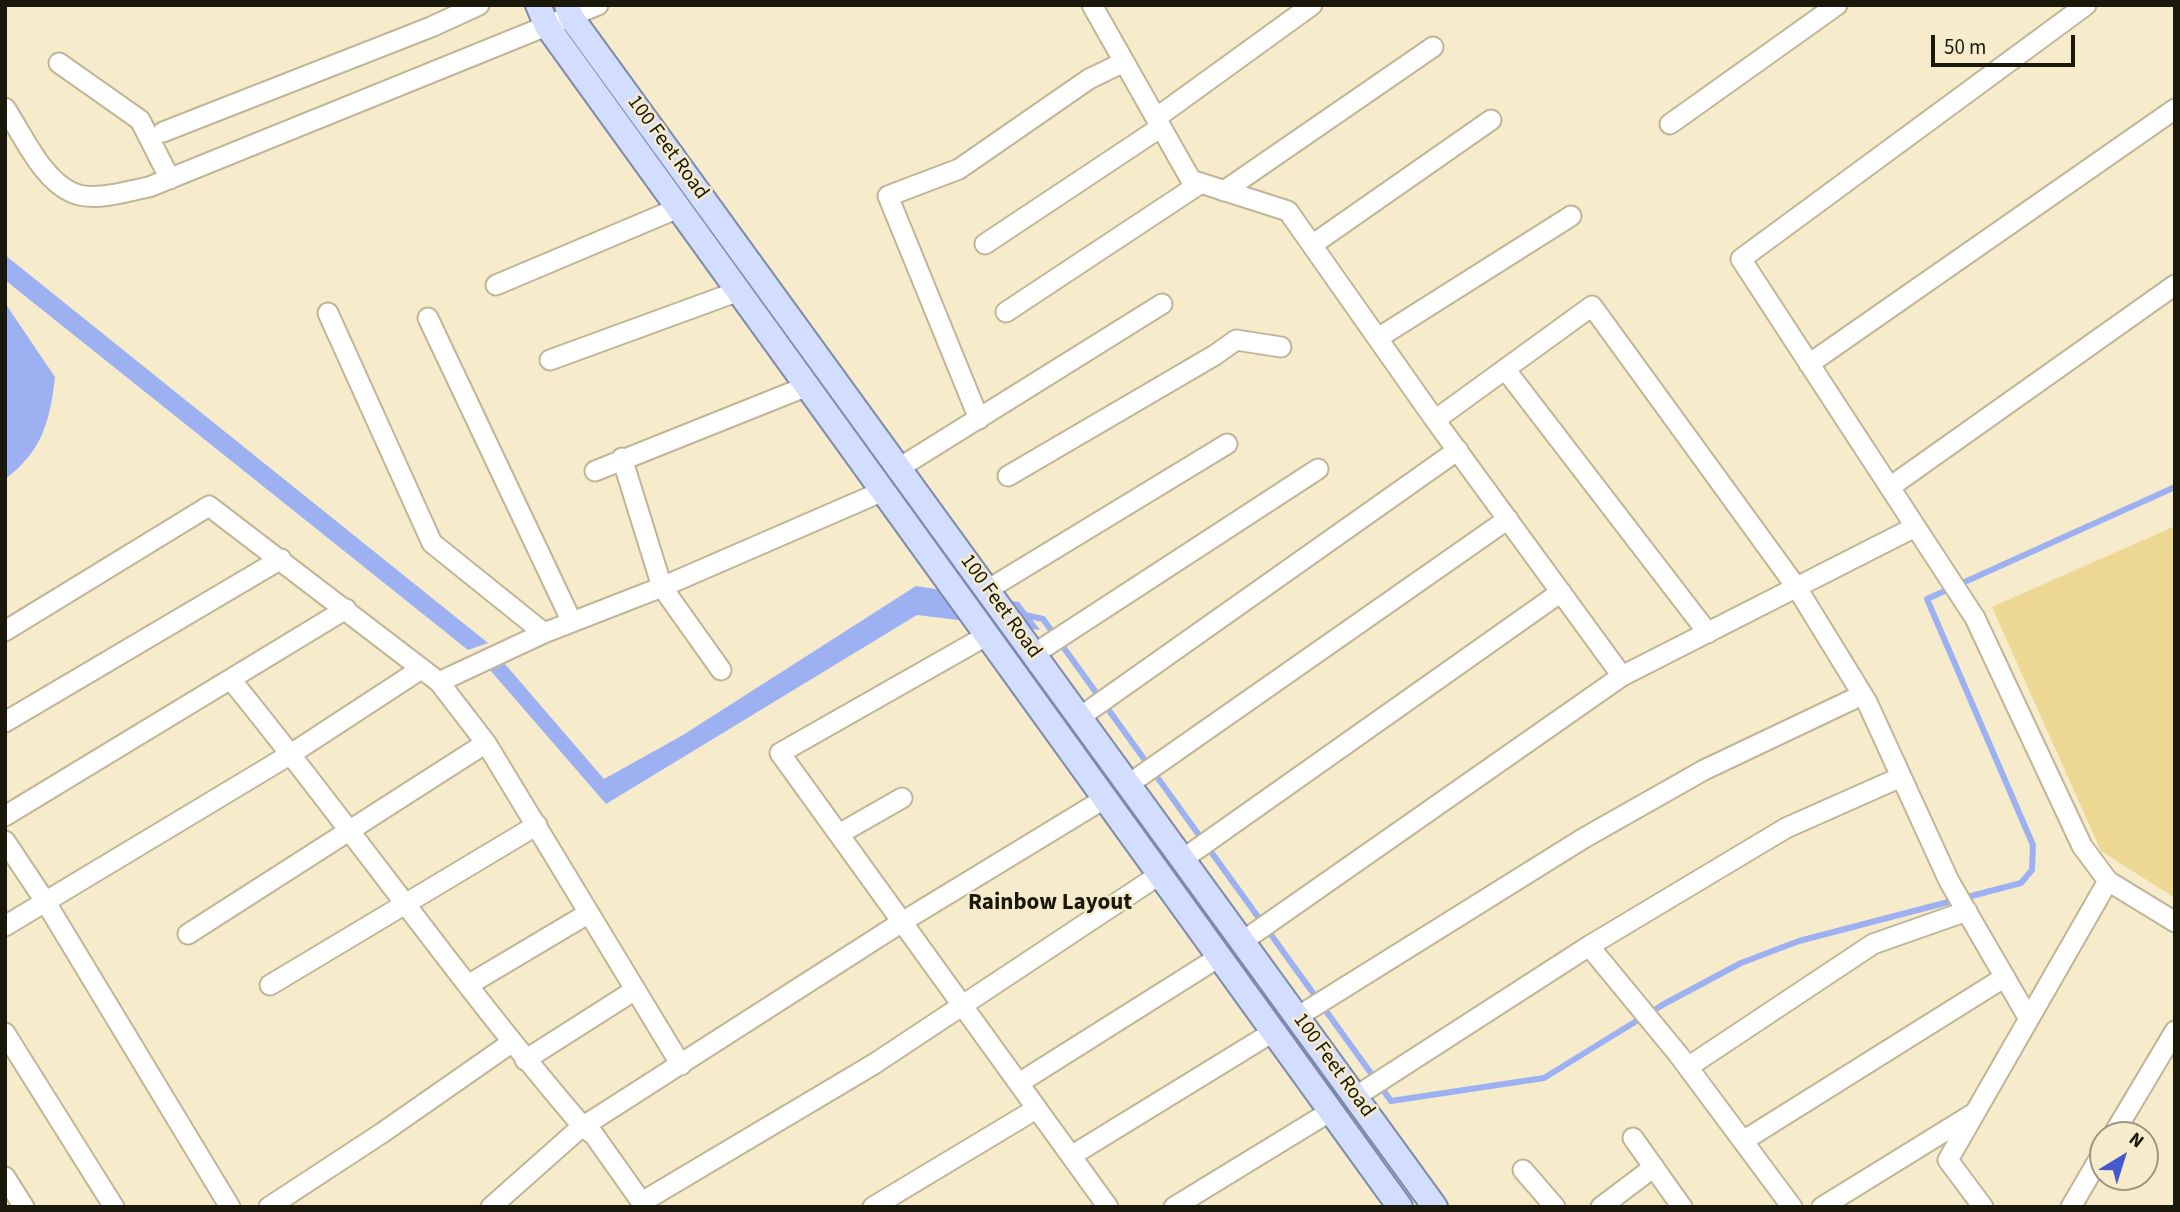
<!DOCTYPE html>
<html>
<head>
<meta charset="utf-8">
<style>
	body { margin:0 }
	#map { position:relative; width:2180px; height:1212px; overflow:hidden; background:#f6eccc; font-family:"Source Sans 3",sans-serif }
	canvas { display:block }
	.frame { position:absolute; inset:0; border:7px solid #1a170b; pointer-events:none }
	.north { position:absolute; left:2089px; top:1121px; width:70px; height:70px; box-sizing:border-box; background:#f6eccc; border:2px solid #9e977f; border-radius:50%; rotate:38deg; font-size:19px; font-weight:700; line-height:28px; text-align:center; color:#1a170b }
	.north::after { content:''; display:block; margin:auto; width:24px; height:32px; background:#4459cd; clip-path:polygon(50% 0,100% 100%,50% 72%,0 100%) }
	.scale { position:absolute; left:1931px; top:35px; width:144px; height:32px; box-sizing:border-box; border:4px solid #1a170b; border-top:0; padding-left:9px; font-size:21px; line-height:24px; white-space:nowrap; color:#1a170b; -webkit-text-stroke:5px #f6eccc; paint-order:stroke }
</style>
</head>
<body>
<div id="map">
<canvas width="2180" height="1212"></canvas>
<div class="frame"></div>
<div class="north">N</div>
<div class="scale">50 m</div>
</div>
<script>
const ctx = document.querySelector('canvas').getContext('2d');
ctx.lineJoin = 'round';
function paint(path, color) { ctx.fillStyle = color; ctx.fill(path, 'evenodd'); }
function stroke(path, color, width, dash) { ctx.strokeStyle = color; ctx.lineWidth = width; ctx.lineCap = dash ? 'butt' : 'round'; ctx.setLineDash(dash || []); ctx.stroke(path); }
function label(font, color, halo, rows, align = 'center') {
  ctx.font = font + ' "Source Sans 3",sans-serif'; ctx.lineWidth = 5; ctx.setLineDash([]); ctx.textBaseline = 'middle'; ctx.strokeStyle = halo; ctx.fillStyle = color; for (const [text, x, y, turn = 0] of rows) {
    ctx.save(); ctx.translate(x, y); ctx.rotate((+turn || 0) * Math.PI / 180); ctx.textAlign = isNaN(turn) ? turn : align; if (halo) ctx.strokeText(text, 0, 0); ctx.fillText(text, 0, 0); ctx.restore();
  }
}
const green = new Path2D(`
	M2175,526v372l-74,-47 -109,-244z`);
const water = new Path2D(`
	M5,256v-1l483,388 -20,7 -463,-370z
	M5,303l50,74c-5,44 -13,75 -50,102z
	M916,586l103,16 21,28 -123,-15 -311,189 -116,-134 15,-6 99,115 79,-44z`);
const stream = new Path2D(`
	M1021,614l22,5 348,482 153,-23 120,-74 77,-41 58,-22 222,-58 11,-13 1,-25 -106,-246 248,-112`);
const minor = new Path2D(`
	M1092,5l99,175 97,31 147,209
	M2086,5l-345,254 234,359 107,228 26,35 67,41
	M59,63l81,57 30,59
	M5,108c18,27 37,72 68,85 22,9 54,-2 76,-6l449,-182
	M1156,118l156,-113
	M1670,124l167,-119
	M163,132l268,-105 48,-22
	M1224,191l209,-144
	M985,244l176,-117
	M1312,245l179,-125
	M496,285l180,-76
	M1006,312l195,-129
	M328,313l104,230 112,90
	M428,318l144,304
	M1378,338l193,-122
	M550,360l186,-68
	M1809,364l366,-255
	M1505,369l203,264
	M979,419l-91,-223 71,-27 130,-90 35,-17
	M899,468l263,-164
	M595,471l210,-84
	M1008,476l207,-121 21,-15 45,7
	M1890,487l285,-202
	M987,590l240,-146
	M5,631l204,-125 230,176 47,61 195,322
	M986,636l-206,117 328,454
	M1034,654l284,-185
	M721,670l-59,-83 219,-95
	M1622,676l-187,-256 157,-114 205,282 70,114 82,179 80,138
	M232,681c120,147 228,303 352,447l10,7 51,72
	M439,682l105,-49 118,-46 -40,-129
	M1080,717l378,-267
	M5,722l276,-163
	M1129,784l379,-265
	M5,816l341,-207
	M839,834l63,-36
	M5,841l40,60 185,306
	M1183,859l378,-267
	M5,926l286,-172 130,-85
	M188,934l298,-191
	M1243,941l379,-265 293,-149
	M1589,946l197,-118 115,-51
	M270,985l267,-160
	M468,985l121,-72
	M1297,1017l287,-179 120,-68 158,-75
	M5,1033l109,174
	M525,1060l110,-70
	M1688,1067l185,-123 94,-33
	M1019,1083l200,-126
	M1355,1097l234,-151 89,108 114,153
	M2113,1135l62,-104
	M1633,1138l49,69
	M1743,1141l262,-164
	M1071,1156l202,-124
	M1523,1170l32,37
	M5,1177l19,30
	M642,1202l232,-138 285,-189
	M269,1207l113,-74 129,-90
	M491,1207l88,-78 323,-207 202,-123
	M873,1207l163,-98
	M1174,1207l157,-96
	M1601,1207l53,-40
	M1822,1207l149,-92
	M1983,1207l-35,-47 160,-279
	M2071,1207l32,-55`);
const major = new Path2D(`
	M538,5l9,21 853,1181
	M567,5l4,12 864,1190`);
const streetNames = [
	["100 Feet Road",667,148,54],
	["100 Feet Road",1000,607,54],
	["100 Feet Road",1333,1066,54]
];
const neighbourhoodNames = [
	["Rainbow Layout",1050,904]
];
paint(green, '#ecd793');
paint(water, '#9db1f2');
stroke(stream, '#9db1f2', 6);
stroke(minor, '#c0b697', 23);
stroke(major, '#7f8aaa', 28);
stroke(minor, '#fff', 19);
stroke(major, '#d3deff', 24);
label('21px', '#1a170b', '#f6eccc', streetNames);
label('bold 23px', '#1a170b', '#f6eccc', neighbourhoodNames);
</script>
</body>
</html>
